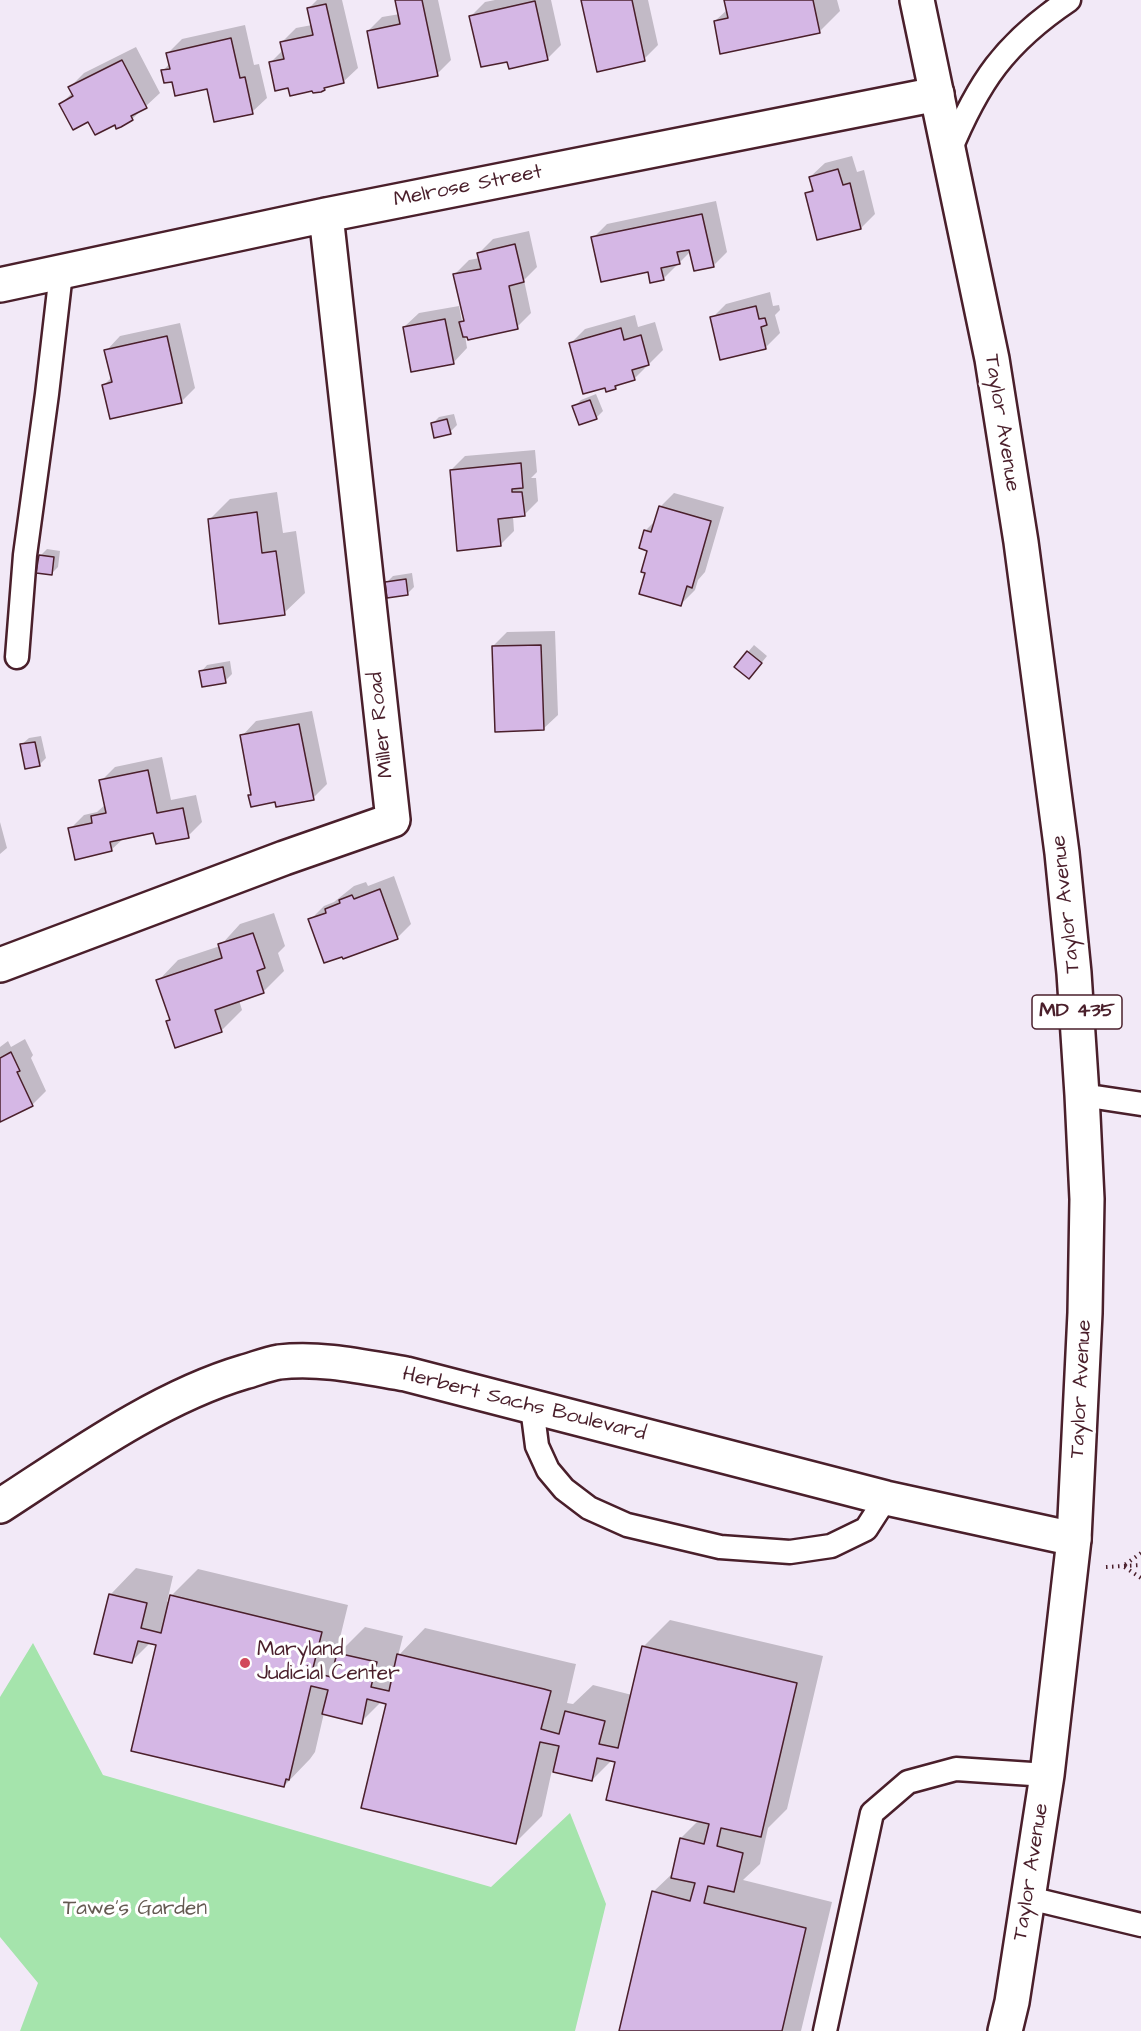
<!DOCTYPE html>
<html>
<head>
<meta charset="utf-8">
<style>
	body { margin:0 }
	canvas { display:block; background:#f2e9f7 }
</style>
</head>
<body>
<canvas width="1141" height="2031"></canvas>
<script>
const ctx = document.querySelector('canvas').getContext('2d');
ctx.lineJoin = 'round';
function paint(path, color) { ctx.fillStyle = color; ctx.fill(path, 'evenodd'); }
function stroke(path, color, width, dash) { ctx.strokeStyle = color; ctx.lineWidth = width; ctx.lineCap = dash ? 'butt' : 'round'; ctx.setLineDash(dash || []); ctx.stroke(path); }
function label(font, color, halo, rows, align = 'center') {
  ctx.font = font + ' "Architects Daughter",sans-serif'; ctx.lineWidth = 6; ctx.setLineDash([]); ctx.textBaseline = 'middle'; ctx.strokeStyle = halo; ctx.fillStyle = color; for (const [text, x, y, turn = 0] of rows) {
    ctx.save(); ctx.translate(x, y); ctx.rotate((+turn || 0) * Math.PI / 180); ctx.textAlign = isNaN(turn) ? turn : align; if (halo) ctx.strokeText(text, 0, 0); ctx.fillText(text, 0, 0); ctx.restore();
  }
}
const green = new Path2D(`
	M33,1643l70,132 388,112 79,-74 36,91 -31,127h-555l18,-48 -38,-46v-240z`);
const shadow = new Path2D(`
	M317,0h25l16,68 -15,14 -54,4 -19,-23 13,-13 -1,-8 14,-14 16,-3 -4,-16z
	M397,0h41l13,60 -14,14 -69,-43 14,-14 18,-3z
	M495,0h56l10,45 -14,14 -38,1 -38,-44 14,-14z
	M583,0h65l10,45 -14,14z
	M726,0h111l3,11 -21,21 -104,-11 13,-12z
	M245,25l9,40 5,-1 8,34 -15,14 -44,-25 -35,-7 -10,-9 7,-8 -2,-10 14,-14z
	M136,47l24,46 -28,26 -17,4 -26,-3 -28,-16 12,-12 -3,-5 14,-14z
	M852,156l5,16 7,-2 11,44 -14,14 -54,-34 6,-6 -3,-11 15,-14z
	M716,201l11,51 -14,14 -22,-15 -28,28 -70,-41 14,-14z
	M529,231l8,36 -13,13 7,33 -14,14 -52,8 2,13 -14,15 -49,-36 15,-14 40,-7 3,15 3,-2 -10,-45 14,-14 11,-2 -1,-5 14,-14z
	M770,292l3,14 6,-1 1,5 -5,5 5,18 -14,14 -44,11 -10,-40 14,-14z
	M635,315l3,12 17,-5 8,28 -29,29 -13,3 -5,6 -9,2 -36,-47 14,-14z
	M180,323l15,65 -14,14 -77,-17 8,-8 -6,-26 14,-15z
	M596,394l7,17 -7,7 -22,-11 7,-7z
	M454,414l3,11 -7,7 -18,-8 7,-7z
	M535,450l2,22 -6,6h5l2,23 -14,14 -11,1 1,15 -14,14 -49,-75 14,-14z
	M277,492l6,41 13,-2 9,62 -21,20 -75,-93 21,-21z
	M674,493l50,14 -19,65 -7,8 -3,10 -14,14 -34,-32 2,-22 -4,-19 11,-11 4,-13z
	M47,549l13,2 -2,16 -7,7 -11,-18z
	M412,573l2,14 -6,6 -22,-10 7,-7z
	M555,631l3,84 -15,14 -50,-83 14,-14z
	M754,645l13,11 -12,15 -7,-19z
	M230,661l2,13 -7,7 -24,-9 6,-7z
	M312,711l15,73 -14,14 -37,3 -26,-5 3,-3 -11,-57 14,-15z
	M41,736l5,22 -7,7 -17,-21 7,-6z
	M162,757l9,43 25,-5 6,27 -14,14 -33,-5 -31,7 -13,12 -41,-21 14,-14 13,-3 9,-8 -5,-23 14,-14z
	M0,822l7,26 -7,6z
	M394,876l17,48 -14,14 -87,-18 14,-14 10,-4 20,-16 12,-4 2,4z
	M274,913l11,33 -7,7 6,18 -21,21 -24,8 3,10 -20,20 -46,16 -8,-25 3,-2 -13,-38 20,-21 42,-14 20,-22z
	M25,1039l8,16 -2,3 15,33 -14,14 -32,15v-73l8,-6 3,6z
	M136,1568l37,8 -6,26 3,1 1,-7 27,-27 150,36 -10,41 6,2 21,-21 38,9 -5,20 27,-28 146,35 5,1 -9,39 6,1 20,-19 39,10 11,-48 27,-27 153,36 -36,153 -19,19 -8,36 -17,16 89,22 -31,129h-181l33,-139 21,-20 7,-34 18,-18 -82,-59 -5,-1 -20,20 -40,-10 -10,46 -27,27 -128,-140 -5,-2 -21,21 -37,-9 -9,39 -5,7 -26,27 -126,-142 -7,-2 -19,19 -22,-66z`);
const building = new Path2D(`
	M395,0h27l16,76 -60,12 -11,-57 33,-7z
	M581,0h51l13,61 -48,11z
	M724,0h89l7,33 -100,21 -6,-33 14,-3z
	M535,1l13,59 -39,9 -2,-7 -26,5 -12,-51z
	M326,4l18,79 -20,5 1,2 -4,2 -8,1 -1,-2 -22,5 -2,-8 -13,3 -6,-29 15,-3 -4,-17 33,-7 -6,-27z
	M231,38l9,40 5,-1 8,37 -39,8 -7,-33 -32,7 -3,-14 -8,1 -3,-13 9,-1 -4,-16z
	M122,60l25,48 -16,8 2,4 -12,7 -5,2 -1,-4 -20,10 -7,-13 -15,8 -14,-26 14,-8 -5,-9z
	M838,169l5,16 7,-2 11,46 -44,11 -12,-47 8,-2 -4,-14z
	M702,214l12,53 -20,4 -5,-21 -12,2 3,12 -19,4 3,12 -14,3 -2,-11 -47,10 -10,-45z
	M515,244l9,38 -15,4 9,43 -50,11 -1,-3h-4l-4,-15 5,-1 -11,-47 28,-5 -4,-16z
	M756,306l3,13 6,-1 2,7 -6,2 5,22 -46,11 -10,-43z
	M445,319l9,45 -43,8 -8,-45z
	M621,328l3,12 17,-5 8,30 -17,5 3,10 -20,6 1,3 -10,3 -1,-4 -22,6 -14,-51z
	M167,336l15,67 -72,16 -8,-34 10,-3 -8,-32z
	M590,400l7,19 -18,6 -7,-19z
	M447,419l4,15 -17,4 -3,-15z
	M521,463l2,25 -11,1v3h10l3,24 -27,3 3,27 -44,5 -7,-81z
	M659,506l52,15 -19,67 -5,-2 -6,20 -42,-12 6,-21 -4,-1 6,-21 -8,-3 5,-18 7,2z
	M257,512l5,41 14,-2 9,64 -66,9 -11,-105z
	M39,555l15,2 -2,18 -16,-2z
	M406,579l2,16 -21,3 -2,-16z
	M541,645l3,85 -49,2 -3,-86z
	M747,651l15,12 -13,16 -15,-12z
	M223,667l3,16 -24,4 -3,-16z
	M299,724l15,76 -38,7 -1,-5 -24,5 -3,-12h3l-11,-60z
	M35,742l5,24 -15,3 -5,-25z
	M148,770l9,43 26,-5 6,30 -33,6 -3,-11 -43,9 2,9 -37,9 -7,-32 24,-5 -1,-7 15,-3 -7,-33z
	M380,889l18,50 -55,20 -1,-2 -18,6 -16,-44 18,-6 -1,-4 15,-6 -1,-3 13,-5 2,4z
	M253,933l12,35 -8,3 7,22 -49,17 7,22 -47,16 -9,-27 4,-1 -14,-40 66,-22 -4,-14z
	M11,1052l9,19 -3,1 16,34 -33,16v-64z
	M109,1594l38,9 -6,25 20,5 9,-38 152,37 -10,40 19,5 6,-24 40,9 -6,25 18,4 8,-37 147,35 7,2 -10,38 18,5 6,-23 40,10 -6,23 19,4 24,-102 155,37 -36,154 -40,-9 -4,18 26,7 -9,39 -26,-6 -4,17 102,25 -24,103h-163l33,-140 38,10 5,-18 -24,-5 6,-27 3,-13 24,6 5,-20 -103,-24 9,-38 -18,-4 -5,23 -39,-9 6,-26 -19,-4 -24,102 -155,-36 25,-104 -19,-5 -5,25 -40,-10 6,-24 -17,-4 -22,94 -3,-1 -2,8 -153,-36 25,-106 -18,-4 -6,22 -38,-9z`);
const path = new Path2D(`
	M1141,1553l-18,13 18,12
	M1106,1567l35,-2`);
const lane = new Path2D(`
	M949,153c29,-71 56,-110 120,-153
	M17,657l8,-102 22,-161 14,-121
	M1082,1095l59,9
	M532,1407l5,39 11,24 16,19 25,19 38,17 93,22 70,5 41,-6 35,-17 20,-31
	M1029,1898l112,27
	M825,2031l47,-218 36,-31 48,-13 91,6`);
const street = new Path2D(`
	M0,285l326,-70 611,-121
	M0,965l284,-107 109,-38 -67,-605
	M0,1506c74,-48 159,-109 244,-134 11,-3 23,-8 35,-10 42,-5 85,5 127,12l480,124 188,41`);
const primary = new Path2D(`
	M917,0l75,359 29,183 41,311 12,120 8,122 5,104 -2,114 -11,226 -27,236 -35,227 -7,29`);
const markers = [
	[245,1663,6,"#d1495b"]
];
const shields = [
	[1077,1012,90]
];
const shieldNames = [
	["MD 435",1077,1012]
];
const streetNames = [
	["Melrose Street",468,187,-11],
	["Taylor Avenue",1001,423,81],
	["Miller Road",382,725,-96],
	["Taylor Avenue",1067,904,-96],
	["Taylor Avenue",1082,1389,-87],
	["Herbert Sachs Boulevard",524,1405,14],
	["Taylor Avenue",1032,1872,-81]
];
const poiNames = [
	["Maryland",257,1651],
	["Judicial Center",257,1675]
];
const parkNames = [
	["Tawe's Garden",135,1910]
];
paint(green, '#a5e4ac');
paint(shadow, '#0003');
paint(building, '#d5b7e5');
stroke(building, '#4a1f2b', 1.5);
stroke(lane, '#4a1f2b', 27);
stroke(street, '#4a1f2b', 38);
stroke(primary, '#4a1f2b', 38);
stroke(path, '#4a1f2b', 4, [1.5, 4.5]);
stroke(lane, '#fff', 22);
stroke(street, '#fff', 33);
stroke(primary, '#fff', 33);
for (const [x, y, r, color] of markers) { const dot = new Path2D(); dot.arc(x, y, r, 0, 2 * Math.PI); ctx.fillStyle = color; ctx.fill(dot); stroke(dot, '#fff', 2); }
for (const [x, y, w] of shields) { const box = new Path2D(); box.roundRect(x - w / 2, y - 17, w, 34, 4.5); ctx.fillStyle = '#fff'; ctx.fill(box); stroke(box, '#4a1f2b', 1.5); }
label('bold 20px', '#4a1f2b', null, shieldNames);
label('21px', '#4a1f2b', '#fff', streetNames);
label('21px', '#4a1f2b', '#fff', poiNames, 'left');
label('21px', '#655a52', '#fff', parkNames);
</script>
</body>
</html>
